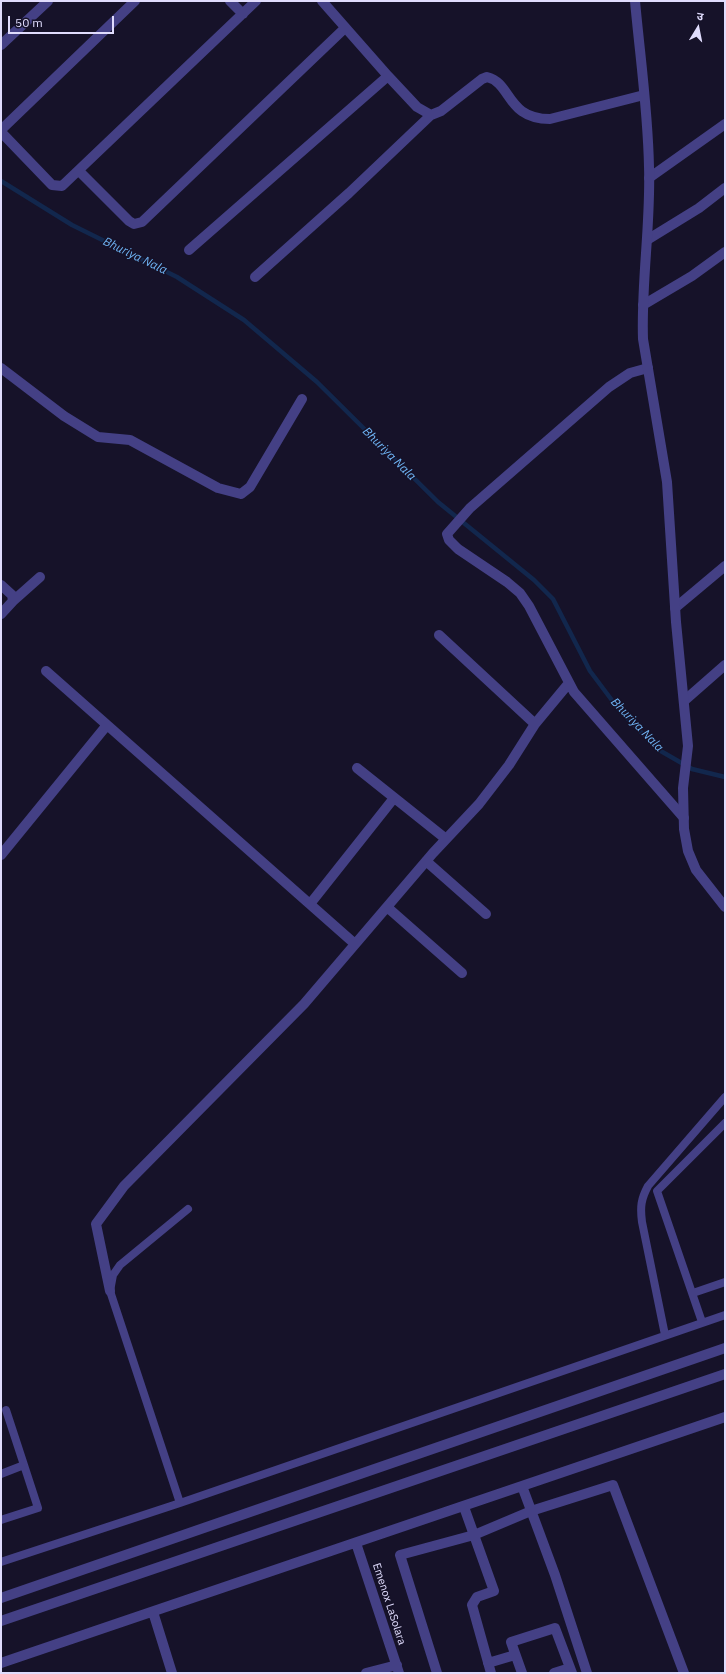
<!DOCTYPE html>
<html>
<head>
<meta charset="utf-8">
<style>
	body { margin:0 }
	#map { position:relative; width:726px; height:1674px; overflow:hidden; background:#161229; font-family:"IBM Plex Sans","Noto Sans Devanagari",sans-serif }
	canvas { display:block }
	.frame { position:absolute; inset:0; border:2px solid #e0dcfd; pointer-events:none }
	.north { position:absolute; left:678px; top:8px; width:40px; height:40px; -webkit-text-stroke:3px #161229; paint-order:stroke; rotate:10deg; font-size:11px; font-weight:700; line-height:16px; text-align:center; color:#e0dcfd }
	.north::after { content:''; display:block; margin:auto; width:14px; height:18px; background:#e0dcfd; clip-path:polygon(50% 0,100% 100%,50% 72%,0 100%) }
	.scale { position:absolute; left:8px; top:16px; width:106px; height:18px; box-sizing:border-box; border:2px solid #e0dcfd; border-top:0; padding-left:5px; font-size:12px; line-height:14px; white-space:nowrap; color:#e0dcfd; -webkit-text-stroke:3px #161229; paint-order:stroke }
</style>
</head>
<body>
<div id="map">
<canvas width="726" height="1674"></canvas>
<div class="frame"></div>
<div class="north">उ</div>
<div class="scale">50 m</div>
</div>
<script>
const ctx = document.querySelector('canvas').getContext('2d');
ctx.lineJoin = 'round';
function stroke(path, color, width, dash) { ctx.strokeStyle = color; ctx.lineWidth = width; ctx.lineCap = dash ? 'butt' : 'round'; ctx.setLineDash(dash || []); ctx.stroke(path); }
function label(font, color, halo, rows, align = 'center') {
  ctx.font = font + ' "IBM Plex Sans",sans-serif'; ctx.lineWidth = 3; ctx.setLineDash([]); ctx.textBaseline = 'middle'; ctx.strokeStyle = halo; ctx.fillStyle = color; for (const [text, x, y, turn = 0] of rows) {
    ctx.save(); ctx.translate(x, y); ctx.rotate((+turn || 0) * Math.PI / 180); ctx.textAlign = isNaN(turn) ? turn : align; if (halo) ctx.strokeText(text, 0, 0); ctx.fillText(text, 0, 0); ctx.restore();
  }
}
const stream = new Path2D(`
	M1,181l71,44 105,52 67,43 73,62 121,120 96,78 19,19 37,72 30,40 39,39 33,19 33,8`);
const service = new Path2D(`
	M693,1293l32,-11
	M702,1322l-45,-131 68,-68
	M665,1335l-23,-113c-2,-15 -1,-23 6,-36l77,-89
	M6,1410l18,55
	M1,1474l23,-9 14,43 -37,12
	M180,1503l-70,-212 3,-16 7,-10 68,-56
	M1,1562l179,-59 545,-188`);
const minor = new Path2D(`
	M230,1l13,13
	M322,1l66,75 29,31 14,8 10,-4 41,-32 5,-2c25,6 19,42 63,42l94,-24
	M1,45l47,-44
	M1,130l134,-129
	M1,132l51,53 10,1 194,-185
	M79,171l50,50 5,3 8,-2 203,-194
	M649,178l76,-54
	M647,240l52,-32 26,-20
	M189,250l199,-174
	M255,277l94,-84 82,-78
	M643,305l49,-29 33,-24
	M1,368l63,48 34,21 32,3 88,48 23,6 9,-7 52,-88
	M648,368l-18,5 -21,14 -139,121 -23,26 2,6 9,9 49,33 13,11 9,13 45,86 110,126
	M1,585l11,10 1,6 -12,13
	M13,601l27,-24
	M675,608l50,-42
	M439,635l96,89
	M46,671l309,273
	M684,701l41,-36
	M357,768l89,71
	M1,855l106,-130
	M426,861l60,53
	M310,904l84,-106
	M387,907l75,66
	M110,1291l-14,-67 28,-38 180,-182 129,-151 46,-49 30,-39 26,-41 34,-41
	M522,1486l33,89 32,98
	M464,1507l30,84 -17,6 -5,8 19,68
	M356,1543l43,130
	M153,1612l19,61
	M1,1663l724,-246
	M488,1663l27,-8
	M366,1673l31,-8
	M437,1673l-37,-118 74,-20 57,-24 82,-26 71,188
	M522,1673l-11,-31 44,-14 17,45
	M554,1673l16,-5`);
const tertiary = new Path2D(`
	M635,1c5,55 13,110 14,166 2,57 -8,115 -6,172l24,143 9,140 12,124 -5,42 1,41 4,22 8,19 29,37
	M1,1598l724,-250
	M1,1621l724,-247`);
const streetNames = [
	["Emenox LaSolara",389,1604,72]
];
const waterNames = [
	["Bhuriya Nala",135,256,26],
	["Bhuriya Nala",389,454,45],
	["Bhuriya Nala",637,725,46]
];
stroke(stream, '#12274d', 4.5);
stroke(service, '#444085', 8);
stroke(minor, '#444085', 10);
stroke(tertiary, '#444085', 10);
label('11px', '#e0dcfd', '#161229', streetNames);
label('italic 12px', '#70b6f7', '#161229', waterNames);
</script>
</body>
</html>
